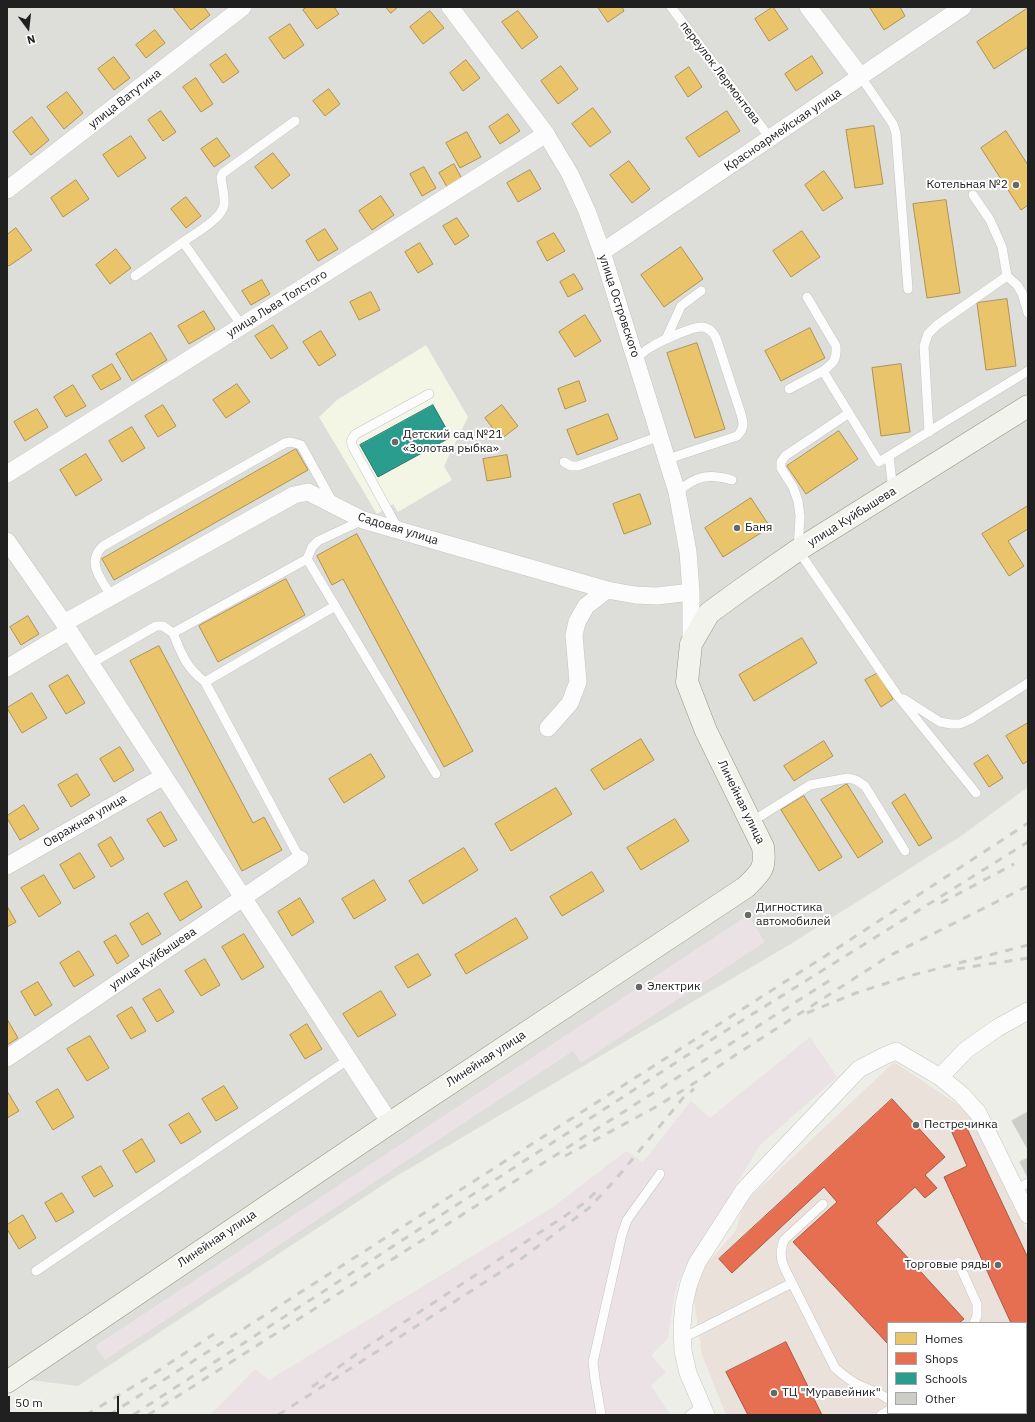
<!DOCTYPE html>
<html>
<head>
<meta charset="utf-8">
<style>
	body { margin:0 }
	#map { position:relative; width:1035px; height:1422px; overflow:hidden; background:#eeeee9; font-family:"IBM Plex Sans",sans-serif }
	canvas { display:block }
	.frame { position:absolute; inset:0; border:8px solid #202020; pointer-events:none }
	.legend { position:absolute; left:887px; top:1322px; width:140px; height:92px; box-sizing:border-box; background:#fff; border:1px solid #a6a6a6; margin:0; padding:5px 7px; list-style:none; font-size:12px; color:#202020 }
	.legend li { display:flex; align-items:center; gap:8px; height:20px }
	.legend b { width:20px; border:1px solid #a6a6a6 }
	.north { position:absolute; left:8px; top:8px; width:40px; height:40px; -webkit-text-stroke:3px #fff; paint-order:stroke; rotate:165deg; font-size:11px; font-weight:700; line-height:16px; text-align:center; color:#202020 }
	.north::after { content:''; display:block; margin:auto; width:14px; height:18px; background:#202020; clip-path:polygon(50% 0,100% 100%,50% 72%,0 100%) }
	.scale { position:absolute; left:8px; top:1396px; width:111px; height:18px; box-sizing:border-box; border:2px solid #202020; border-top:0; padding-left:5px; font-size:12px; line-height:14px; white-space:nowrap; color:#202020; -webkit-text-stroke:3px #fff; paint-order:stroke }
</style>
</head>
<body>
<div id="map">
<canvas width="1035" height="1422"></canvas>
<div class="frame"></div>
<ul class="legend">
<li><b style="height:11px;background:#e9c46a"></b>Homes</li>
<li><b style="height:11px;background:#e76f51"></b>Shops</li>
<li><b style="height:11px;background:#2a9d8f"></b>Schools</li>
<li><b style="height:11px;background:#ccccc8"></b>Other</li>
</ul>
<div class="north">N</div>
<div class="scale">50 m</div>
</div>
<script>
const ctx = document.querySelector('canvas').getContext('2d');
ctx.lineJoin = 'round';
function paint(path, color) { ctx.fillStyle = color; ctx.fill(path, 'evenodd'); }
function stroke(path, color, width, dash) { ctx.strokeStyle = color; ctx.lineWidth = width; ctx.lineCap = dash ? 'butt' : 'round'; ctx.setLineDash(dash || []); ctx.stroke(path); }
function label(font, color, halo, rows, align = 'center') {
  ctx.font = font + ' "IBM Plex Sans",sans-serif'; ctx.lineWidth = 4; ctx.setLineDash([]); ctx.textBaseline = 'middle'; ctx.strokeStyle = halo; ctx.fillStyle = color; for (const [text, x, y, turn = 0] of rows) {
    ctx.save(); ctx.translate(x, y); ctx.rotate((+turn || 0) * Math.PI / 180); ctx.textAlign = isNaN(turn) ? turn : align; if (halo) ctx.strokeText(text, 0, 0); ctx.fillText(text, 0, 0); ctx.restore();
  }
}
const residential = new Path2D(`
	M7,7h1021v780l-67,49 -172,109 -394,232 -317,209 -71,-9z`);
const commercial = new Path2D(`
	M894,1062l78,52 56,120v181h-302l-24,-60 -11,-74 44,-49 9,-29zM888,1323h138v90h-138z`);
const industrial = new Path2D(`
	M748,915l17,27 -184,121 -8,-12 -468,309 -10,-14z
	M810,1037l27,40 -77,68 -79,131 -6,16 -7,47 -17,16 15,17 -15,14 20,29h-461l45,-46 14,11 284,-173 73,-56 17,11 48,-61 19,17z`);
const education = new Path2D(`
	M426,345l42,72 -24,49 8,14 -54,32 -5,-8 -16,10 -58,-97 18,-17z`);
const homes = new Path2D(`
	M177,7h27l6,8 -19,15 -17,-21z
	M307,7h27l5,7 -22,15 -14,-19z
	M386,7h12l-7,6z
	M598,7h24l2,4 -16,11z
	M773,7l15,22 -19,12 -14,-22z
	M871,7h29l5,9 -21,14 -14,-22z
	M1028,8v39l-34,22 -17,-27z
	M430,11l14,17 -21,16 -13,-17z
	M518,11l20,26 -16,12 -20,-27z
	M290,24l14,21 -20,14 -15,-21z
	M155,30l10,13 -19,15 -10,-13z
	M226,54l13,18 -16,11 -13,-18z
	M812,56l11,17 -27,18 -11,-17z
	M114,57l16,21 -16,12 -16,-21z
	M466,60l14,18 -17,13 -13,-18z
	M561,66l17,23 -20,15 -17,-23z
	M689,67l13,20 -14,10 -13,-20z
	M196,78l17,26 -12,8 -18,-25z
	M329,89l11,15 -15,12 -12,-15z
	M67,92l16,21 -19,16 -17,-22z
	M593,108l18,24 -21,15 -18,-23z
	M161,111l15,21 -13,9 -15,-21z
	M727,111l13,20 -41,26 -13,-19z
	M508,114l12,17 -20,13 -11,-17z
	M32,117l17,23 -18,15 -18,-23z
	M874,126l9,58 -28,4 -9,-58z
	M1006,131l22,34v40l-7,5 -40,-62z
	M467,132l14,25 -21,11 -14,-25z
	M131,136l15,22 -28,19 -15,-22z
	M217,138l13,18 -16,11 -13,-18z
	M273,153l17,22 -18,14 -17,-22z
	M629,161l21,28 -18,14 -22,-28z
	M454,164l8,15 -15,8 -8,-14z
	M424,167l12,21 -14,8 -12,-22z
	M530,170l11,19 -23,13 -11,-19z
	M824,171l19,27 -20,13 -18,-26z
	M76,180l13,19 -26,18 -12,-19z
	M381,196l13,19 -22,15 -13,-19z
	M186,197l15,19 -15,12 -15,-19z
	M946,200l14,93 -33,5 -14,-94z
	M457,218l12,18 -14,9 -12,-19z
	M16,228l16,22 -23,16 -2,-2v-29z
	M325,229l13,20 -20,12 -12,-20z
	M802,231l18,26 -29,20 -18,-26z
	M554,233l11,18 -18,10 -10,-19z
	M420,243l13,21 -15,9 -13,-21z
	M681,247l22,32 -39,28 -23,-32z
	M116,249l15,19 -21,16 -14,-19z
	M574,274l9,15 -15,8 -8,-15z
	M262,280l8,14 -19,11 -9,-14z
	M371,292l9,18 -21,10 -9,-18z
	M1007,299l9,67 -30,4 -9,-67z
	M204,311l11,18 -26,15 -11,-18z
	M585,315l16,26 -26,16 -16,-25z
	M273,325l15,23 -17,11 -16,-23z
	M810,328l15,30 -44,23 -16,-30z
	M321,331l15,24 -17,11 -16,-24z
	M151,333l16,27 -35,21 -16,-27z
	M697,343l28,86 -30,9 -28,-85z
	M112,364l9,15 -20,11 -9,-14z
	M901,364l9,68 -29,4 -9,-68z
	M579,381l7,20 -21,8 -7,-20z
	M237,384l13,18 -24,16 -13,-18z
	M73,385l13,21 -20,11 -12,-20z
	M163,405l13,21 -18,11 -13,-21z
	M502,405l16,21 -17,13 -16,-21z
	M37,409l11,18 -23,14 -11,-19z
	M608,414l10,25 -41,16 -10,-25z
	M132,427l13,21 -23,14 -13,-21z
	M839,431l19,28 -52,35 -19,-28z
	M296,449l12,21 -194,110 -12,-21z
	M86,454l16,26 -26,16 -16,-26z
	M507,455l4,22 -24,4 -4,-22z
	M640,494l11,30 -27,10 -11,-30z
	M751,498l19,29 -47,30 -18,-29z
	M1028,506v23l-20,12 16,25 -15,10 -27,-42z
	M357,534l116,217 -29,16 -101,-188 -11,6 -15,-29z
	M286,579l19,36 -87,47 -19,-36z
	M28,616l11,18 -18,11 -11,-18z
	M802,638l15,25 -63,38 -15,-26z
	M159,646l94,177 11,-6 18,33 -40,21 -112,-210z
	M878,673l15,26 -12,8 -16,-27z
	M68,675l17,28 -19,11 -17,-28z
	M32,693l15,25 -25,15 -15,-25z
	M1028,723v38l-5,3 -17,-28z
	M641,739l13,21 -50,30 -13,-20z
	M824,741l9,15 -39,25 -10,-15z
	M120,747l14,23 -20,12 -14,-23z
	M371,754l14,23 -41,26 -15,-24z
	M988,755l15,23 -14,9 -15,-23z
	M77,774l13,21 -19,12 -13,-22z
	M847,784l36,58 -25,16 -37,-58z
	M556,788l16,26 -61,37 -16,-27z
	M905,794l27,44 -13,8 -27,-43z
	M804,796l38,61 -23,14 -38,-61z
	M24,805l15,24 -19,11 -13,-22v-2z
	M161,812l16,28 -13,7 -17,-27z
	M675,819l14,22 -48,29 -14,-22z
	M111,837l13,22 -13,8 -13,-22z
	M464,848l14,22 -55,34 -14,-23z
	M80,853l15,24 -21,12 -14,-24z
	M592,872l12,19 -42,25 -12,-19z
	M44,875l17,28 -22,14 -18,-29z
	M374,880l12,20 -32,19 -12,-20z
	M187,881l15,26 -22,14 -16,-27z
	M300,898l14,24 -22,14 -14,-24z
	M7,906l9,16 -9,5z
	M148,913l13,21 -19,11 -12,-21z
	M516,918l12,20 -62,36 -11,-19z
	M244,934l20,33 -22,13 -20,-33z
	M116,935l13,21 -12,8 -13,-22z
	M79,951l15,24 -20,12 -14,-24z
	M418,954l13,21 -23,13 -13,-21z
	M205,959l15,26 -19,11 -16,-25z
	M38,982l14,23 -17,11 -14,-24z
	M160,989l14,23 -17,10 -14,-23z
	M381,991l15,24 -38,22 -15,-23z
	M132,1007l14,24 -15,8 -14,-23z
	M7,1019l11,19 -11,7z
	M307,1024l15,25 -17,10 -15,-24z
	M90,1036l19,32 -22,13 -20,-32z
	M224,1086l14,22 -22,13 -14,-22z
	M58,1089l16,28 -21,13 -17,-28z
	M7,1091l12,20 -12,7z
	M189,1113l12,19 -20,12 -12,-19z
	M142,1139l13,22 -19,12 -13,-22z
	M101,1166l12,20 -19,11 -12,-20z
	M62,1193l12,19 -18,10 -11,-19z
	M23,1215l13,23 -17,11 -12,-20v-4z`);
const shops = new Path2D(`
	M892,1099l53,58 -20,18 12,13 -12,10 -10,-11 -39,36 88,96 -5,4h-71v21l-95,-102 44,-40 -13,-15 -92,86 -13,-14z
	M964,1122l64,136v103l-2,1v-39h-15l-67,-146 23,-11 -17,-38z
	M786,1342l36,73h-74l-22,-43z
	M928,1413h33l1,2h-38z`);
const schools = new Path2D(`
	M433,405l18,32 -73,40 -18,-32z`);
const building = new Path2D(`
	M1028,1112v36h-1l-15,-27z
	M1028,1158v20l-8,-16z`);
const lane = new Path2D(`
	M671,7l99,131
	M861,77l32,47 3,9 12,156
	M973,195l17,25 12,27 5,29 10,9 5,8 6,20
	M183,242c11,-8 39,-23 41,-37 1,-9 -2,-19 -3,-28l2,-4 72,-52
	M135,276l48,-34 59,84
	M807,297l29,49c1,15 -3,17 -13,25
	M666,339l15,-33 20,-15
	M636,359c5,-4 9,-9 15,-12 9,-6 41,-20 50,-20 7,0 12,5 15,11l25,76c3,10 3,15 -4,22l-69,23
	M789,389l34,-18 56,91 149,-91
	M849,413l-64,43 -4,6v6l12,19 5,14 2,15 -2,34 99,145 79,98
	M929,432l-5,-86 4,-12 9,-9 70,-49
	M889,456l4,35
	M564,462l7,4h7l82,-30
	M677,492c19,-16 31,-19 55,-12
	M398,529l-44,-80c-4,-7 -3,-10 2,-15l73,-40
	M307,559l129,215
	M112,597c-10,-17 -27,-34 -9,-51l182,-103 6,-1 10,3 31,56
	M173,633c9,22 13,34 32,49l95,177
	M90,664l66,-38h7l10,7 134,-74 5,-12 6,-6 45,-21
	M205,682l130,-76
	M904,699l36,23 11,2h9l11,-5 57,-36
	M751,822l59,-37 38,-7 8,2 9,6 40,65
	M1016,1189l12,-6
	M958,1262l19,42v12l-3,7
	M36,1271l313,-212
	M792,1283c-8,-16 -15,-25 -8,-43l39,-36
	M683,1338l109,-55 43,85c7,6 15,13 24,17 10,5 20,7 29,14
	M898,1413l1,2
	M601,1415l-6,-36 -2,-17 29,-128 5,-14 33,-46
	M690,1415l12,-9
	M881,1415l7,-4`);
const street = new Path2D(`
	M450,7l96,127 24,40 17,37 15,41 75,240 11,60 3,40v52
	M808,7l53,70
	M7,190l236,-183
	M602,252l361,-245
	M7,474l539,-340
	M7,541l57,82 326,500
	M64,623l230,-128 14,-3 55,28 244,70 28,5 22,1 34,-4
	M7,668l62,-37
	M548,728l22,-25 8,-21 -4,-47 3,-13 9,-16 21,-16
	M7,866l157,-90
	M7,1058l293,-199
	M940,1077l26,-27 31,-22 31,-17
	M706,1415l-18,-42 -5,-22 -1,-25 2,-22 5,-21 8,-20 47,-73 115,-121 25,-13 12,-5 44,26 22,18 16,18 50,102`);
const secondary = new Path2D(`
	M7,1382l383,-259 356,-236c15,-15 20,-18 17,-40l-57,-116 -19,-49 4,-38 18,-31 33,-24 56,-39 230,-144`);
const rail = new Path2D(`
	M941,903l73,-39
	M957,969l71,-11
	M807,1013l49,-20 53,-17 119,-31
	M565,1156l89,-48 39,-24 44,-30 152,-98 139,-70
	M312,1387l47,-35 224,-148 17,-16
	M86,1415l58,-35 70,-46
	M109,1415l724,-464 195,-128
	M133,1415l570,-370 325,-203
	M148,1415l687,-438
	M278,1415l243,-156 68,-51 27,-29 67,-81 11,-9`);
const markers = [
	[1016,185,4,"#686866"],
	[395,442,4,"#686866"],
	[737,528,4,"#686866"],
	[748,915,4,"#686866"],
	[639,987,4,"#686866"],
	[916,1125,4,"#686866"],
	[998,1265,4,"#686866"],
	[774,1393,4,"#686866"]
];
const streetNames = [
	["переулок Лермонтова",720,73,53],
	["улица Ватутина",125,99,-38],
	["Красноармейская улица",783,130,-34],
	["улица Льва Толстого",277,304,-32],
	["улица Островского",619,306,72],
	["улица Куйбышева",852,517,-32],
	["Садовая улица",398,529,17],
	["Линейная улица",741,802,64],
	["Овражная улица",85,821,-30],
	["улица Куйбышева",153,959,-34],
	["Линейная улица",486,1059,-33],
	["Линейная улица",217,1239,-34]
];
const poiNames = [
	["Котельная №2",1008,185,"right"],
	["Детский сад №21",403,435],
	["«Золотая рыбка»",403,449],
	["Баня",745,528],
	["Дигностика",756,908],
	["автомобилей",756,922],
	["Электрик",647,987],
	["Пестречинка",924,1125],
	["Торговые ряды",990,1265,"right"],
	["ТЦ \"Муравейник\"",782,1393]
];
paint(residential, '#ddddda');
paint(commercial, '#ebe1db');
paint(industrial, '#ebe2e6');
paint(education, '#f4f6e5');
paint(homes, '#e9c46a');
stroke(homes, '#ad9354', 1);
paint(shops, '#e76f51');
stroke(shops, '#ab5742', 1);
paint(schools, '#2a9d8f');
stroke(schools, '#27786e', 1);
paint(building, '#ccccc8');
stroke(building, '#d1cfca', 1);
stroke(lane, '#c5c5c3', 10);
stroke(street, '#c5c5c3', 18);
stroke(secondary, '#929881', 23);
stroke(lane, '#fcfcfc', 9);
stroke(street, '#fcfcfc', 17);
stroke(secondary, '#f1f3ec', 22);
stroke(rail, '#cbcbca', 3, [8, 8]);
for (const [x, y, r, color] of markers) { const dot = new Path2D(); dot.arc(x, y, r, 0, 2 * Math.PI); ctx.fillStyle = color; ctx.fill(dot); stroke(dot, '#fff', 1.5); }
label('12px', '#202020', '#fff', streetNames);
label('12px', '#202020', '#fff', poiNames, 'left');
</script>
</body>
</html>
